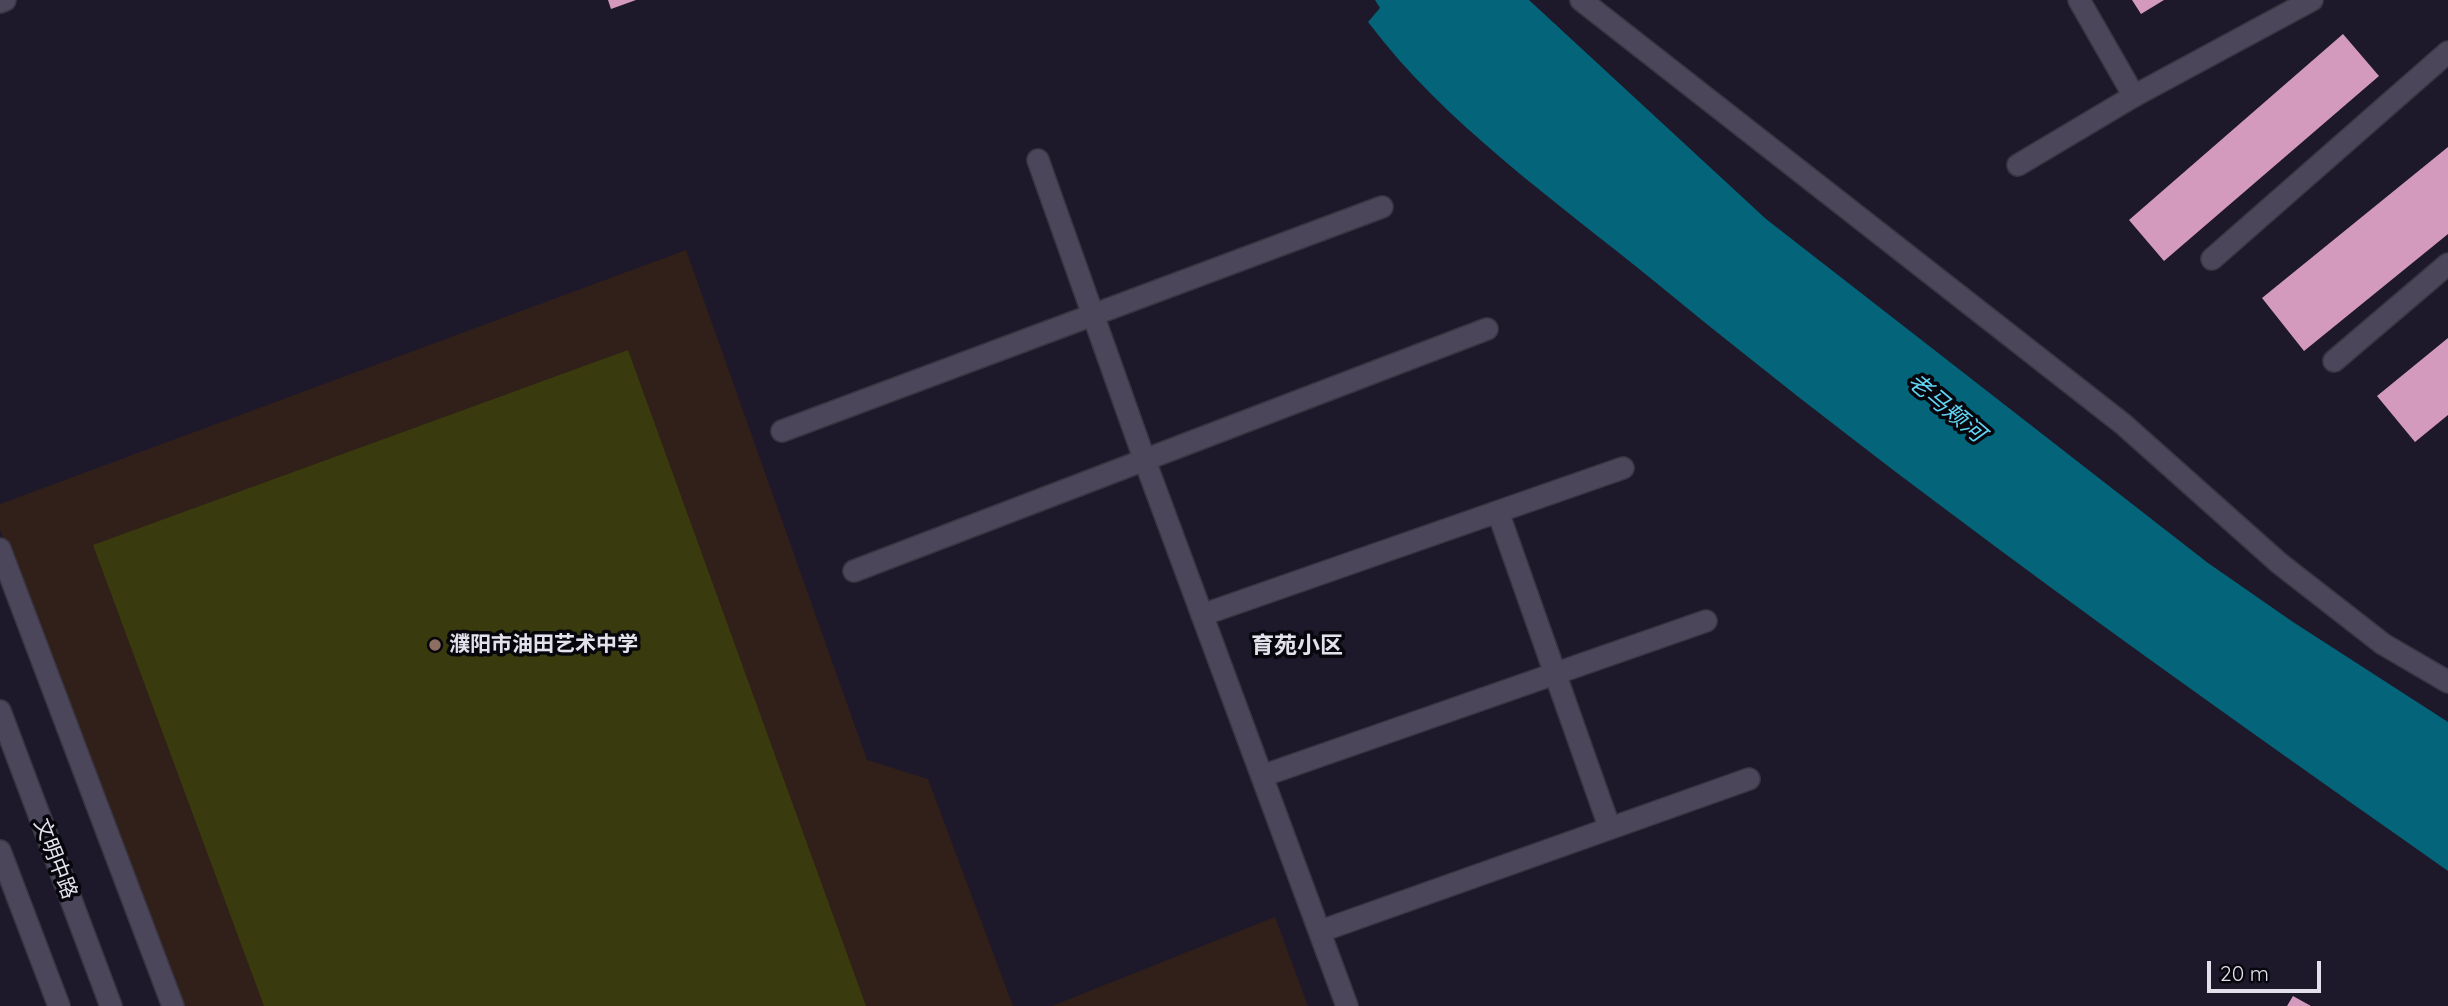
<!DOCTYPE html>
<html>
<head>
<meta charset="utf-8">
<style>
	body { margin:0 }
	#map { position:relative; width:2448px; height:1006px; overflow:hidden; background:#1e192a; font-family:Quicksand,sans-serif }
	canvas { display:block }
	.scale { position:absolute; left:2207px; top:961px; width:114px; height:32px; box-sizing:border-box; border:4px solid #e3e1ec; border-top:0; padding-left:9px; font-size:21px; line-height:24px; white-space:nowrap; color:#e3e1ec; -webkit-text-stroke:5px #07060d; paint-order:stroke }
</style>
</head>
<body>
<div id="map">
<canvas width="2448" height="1006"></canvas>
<div class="scale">20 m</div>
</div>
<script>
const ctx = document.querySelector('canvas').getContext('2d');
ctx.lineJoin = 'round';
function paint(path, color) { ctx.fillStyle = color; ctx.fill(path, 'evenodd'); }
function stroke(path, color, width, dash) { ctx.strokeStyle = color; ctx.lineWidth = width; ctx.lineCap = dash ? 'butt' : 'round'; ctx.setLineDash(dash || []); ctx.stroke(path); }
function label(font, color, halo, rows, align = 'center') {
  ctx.font = font + ' Quicksand,"Noto Sans SC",sans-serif'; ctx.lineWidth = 7; ctx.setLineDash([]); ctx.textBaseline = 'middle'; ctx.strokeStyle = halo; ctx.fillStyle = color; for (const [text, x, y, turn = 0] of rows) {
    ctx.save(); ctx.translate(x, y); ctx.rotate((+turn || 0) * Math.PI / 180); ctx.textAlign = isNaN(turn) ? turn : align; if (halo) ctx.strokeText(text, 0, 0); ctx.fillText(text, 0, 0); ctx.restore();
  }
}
const education = new Path2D(`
	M686,250l181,510 61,19 85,227h-830l-183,-476v-26z
	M1275,917l33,89h-256z`);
const green = new Path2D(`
	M628,350l238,656h-602l-171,-461z`);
const water = new Path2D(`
	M1375,0h154l237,219 442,344 85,59 155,100v149c-270,-190 -539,-380 -794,-590 -98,-80 -209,-157 -286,-259l12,-14z`);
const building = new Path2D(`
	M608,0h28l-25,9z
	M2132,0h32l-23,14z
	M2343,34l36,42 -215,185 -35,-41z
	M2448,147v87l-144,117 -42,-53z
	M2448,338v77l-33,27 -38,-46z
	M2293,996l18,10h-24z`);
const service = new Path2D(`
	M2079,0l55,96
	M0,2l5,-2
	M1038,160l107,301 202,545
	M0,549l173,457`);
const minor = new Path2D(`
	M1581,0l542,424 156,139 104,81 65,38
	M2018,165l116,-69 178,-96
	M2212,259l236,-207
	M2334,361l114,-97
	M782,431l600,-224
	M1498,512l111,314
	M854,571l633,-242
	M1202,615l421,-147
	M1262,776l444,-155
	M1321,931l428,-152`);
const tertiary = new Path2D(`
	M0,711l111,295
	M0,851l59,155`);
const markers = [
	[435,645,7,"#8d6e63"]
];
const poiNames = [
	["濮阳市油田艺术中学",449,645]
];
const streetNames = [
	["文明中路",55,859,69]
];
const waterNames = [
	["老马颊河",1946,408,40]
];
const neighbourhoodNames = [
	["育苑小区",1297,646]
];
paint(education, '#311f19');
paint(green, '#393a0d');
paint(water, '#046479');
paint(building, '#d49abe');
stroke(service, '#383542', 24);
stroke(minor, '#383542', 24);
stroke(tertiary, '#383542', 24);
stroke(service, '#4b4659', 21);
stroke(minor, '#4b4659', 21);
stroke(tertiary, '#4b4659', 21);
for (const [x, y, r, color] of markers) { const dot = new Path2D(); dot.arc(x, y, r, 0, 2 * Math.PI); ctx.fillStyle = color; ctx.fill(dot); stroke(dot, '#07060d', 2.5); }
label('bold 21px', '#e3e1ec', '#07060d', poiNames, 'left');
label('21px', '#e3e1ec', '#07060d', streetNames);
label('italic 23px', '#61d5f4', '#07060d', waterNames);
label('bold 23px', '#e3e1ec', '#07060d', neighbourhoodNames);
</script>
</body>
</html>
